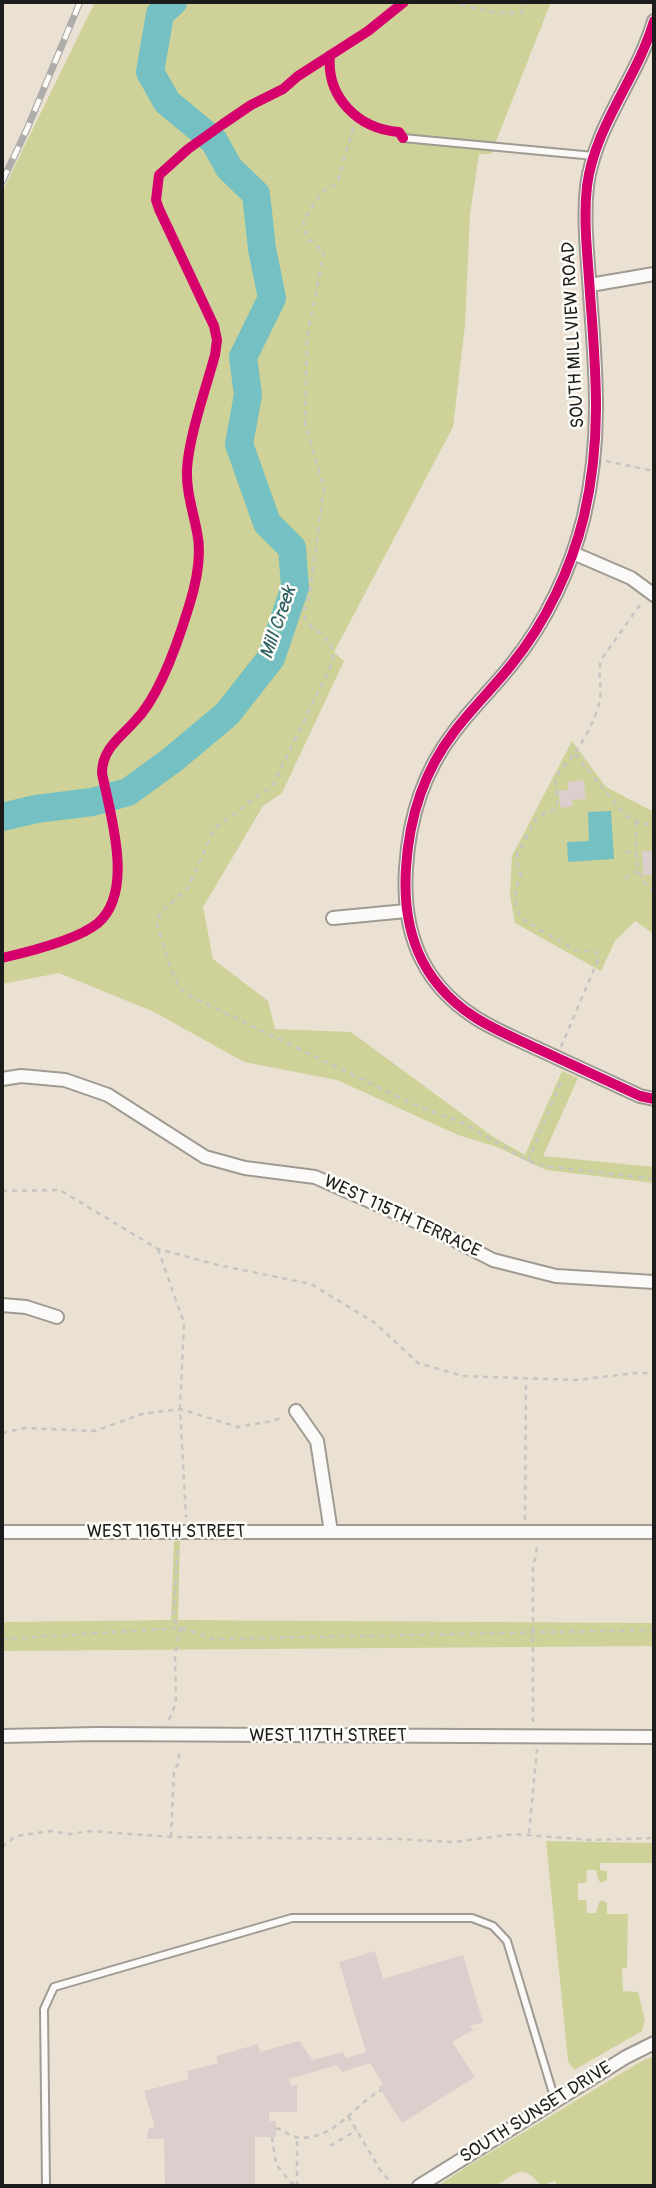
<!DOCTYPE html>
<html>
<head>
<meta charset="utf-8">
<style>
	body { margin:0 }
	#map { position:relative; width:656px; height:2188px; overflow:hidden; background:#eae1d3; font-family:Pangolin,sans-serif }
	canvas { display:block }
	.frame { position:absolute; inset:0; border:4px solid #1c1c1c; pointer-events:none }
</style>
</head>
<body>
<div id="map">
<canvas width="656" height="2188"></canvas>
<div class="frame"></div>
</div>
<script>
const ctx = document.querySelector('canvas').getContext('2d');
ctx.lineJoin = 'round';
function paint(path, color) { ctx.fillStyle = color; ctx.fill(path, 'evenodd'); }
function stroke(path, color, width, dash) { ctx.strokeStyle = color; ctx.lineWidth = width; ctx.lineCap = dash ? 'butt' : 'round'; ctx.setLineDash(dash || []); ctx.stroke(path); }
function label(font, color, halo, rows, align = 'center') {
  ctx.font = font + ' Pangolin,sans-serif'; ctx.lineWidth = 5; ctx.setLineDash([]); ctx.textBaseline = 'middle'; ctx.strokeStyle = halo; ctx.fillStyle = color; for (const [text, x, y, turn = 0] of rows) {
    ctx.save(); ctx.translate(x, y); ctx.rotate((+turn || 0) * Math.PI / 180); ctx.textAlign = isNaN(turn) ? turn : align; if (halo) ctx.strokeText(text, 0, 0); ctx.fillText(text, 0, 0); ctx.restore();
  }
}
const green = new Path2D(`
	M95,2h456l-60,152h-12l-9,60 -5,111 -12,102 -119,225 10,9 -62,132 -19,13 -60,101 10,52 55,42 7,28 76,3 141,104 33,19 37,-84 16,7 -35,78 111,11v16l-108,-13 -49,-23 -39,-12 -121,-55 -93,-18 -90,-50 -95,-39 -57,11v-792z
	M572,741l34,46 48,25v122l-19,-13 -20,20 -14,30 -86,-48 -5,-28 2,-39z
	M174,1541h6l-2,79 476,3v23l-652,5v-29l169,-2z
	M546,1841l108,2v20h-54v7l7,1v8l-5,4 -3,-2 -3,-11h-9l-1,13h-8v17h8l1,13h9l3,-11 3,-2 5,3v11h21l-1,54h-5l1,23 15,1 7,28 -3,11 -68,39 -6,-9z
	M654,2056v130h-96l-3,-5 -14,5c-22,-27 -25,-9 -47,0 -10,2 -43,0 -56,0l28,-19 174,-105z`);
const water = new Path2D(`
	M611,811l3,48 -46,3 -1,-20 22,-1 -1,-29z`);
const river = new Path2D(`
	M2,817l34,-8 56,-7 36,-10 44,-32 55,-46 44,-56 24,-71 -3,-39 -25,-25 -28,-79 9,-49 -5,-38 29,-59 -10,-49 -6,-55 -27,-26 -15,-27 -47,-39 -17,-30 10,-58 13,-12`);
const building = new Path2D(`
	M584,780l2,19 -14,1 1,6 -12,2 -3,-17 10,-1v-8z
	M642,851h12v24h-11z
	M375,1951l8,28 80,-24 20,67 -13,4 3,4 -21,12 23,35 -73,46 -23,-36 4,-3 -13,-21 -28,9 -5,-7 -48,14 2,7 6,-2v28h-28v9h7v16h-21v49h-90l-1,-47h-17l1,-10 7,-2 -11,-36 45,-12 -2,-8 31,-8 -2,-7 42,-12 2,8 39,-11 14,19 30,-8 3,6 20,-6 -27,-90z`);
const path = new Path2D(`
	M451,2c24,7 45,12 70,11l6,-11
	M356,118l-19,66 -14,7 -20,30 4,17 17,14 -17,84 -2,87 19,65 -15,110 -6,14c8,25 30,18 30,49l-60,124 -59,44 -26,59 -27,24 -4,12 13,43 9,20 11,9 225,109 48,18 65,38 16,5 110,13
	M606,461l48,10
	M575,754l50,61 11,7 18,4
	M636,822c1,25 -5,54 18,69
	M626,852l11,-1
	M625,878l12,-7
	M561,1047l37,-87 -1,-7c-6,-4 -15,-1 -23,-3l-53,-32c-7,-12 -8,-30 0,-41l-4,-15v-7l20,-38 19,-8c4,-11 -3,-23 1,-33 4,-9 12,-14 17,-22 10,-13 21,-34 25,-50 4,-16 -2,-28 2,-44l41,-58
	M528,1161l35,-84
	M2,1191l58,-1 98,59 60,16 93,19 64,39 43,40 45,13 113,4 60,-7h18
	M158,1249l26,74 -4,86 6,108
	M2,1433l23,-5 70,3 47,-17 38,-5 58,18 34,-6 11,-4
	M525,1520l1,-140
	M2,1639l179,-11 33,11 440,-9
	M169,1720l7,-17 -1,-49 6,-26 -8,-9 5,-72
	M533,1722v-156l3,-10 1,-12
	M529,1833l8,-84
	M171,1837l3,-67 5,-7v-14
	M2,1847l14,-11 34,-5 20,3 20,-3 81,6 224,2 59,3 60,-8 77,6 63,-2
	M348,2116l33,55 10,12
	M276,2128c8,2 13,8 20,9 36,6 58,-32 85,-47
	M272,2137l4,27 14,18 7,3
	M330,2146l27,-16
	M297,2186v-49`);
const service = new Path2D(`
	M403,138l191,18
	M46,2186l-2,-177 10,-22 238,-69h180l21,8 14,15 48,159`);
const minor = new Path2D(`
	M654,21c-17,58 -59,104 -67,165 -4,36 1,72 3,108 6,78 12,145 -6,222 -13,53 -38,106 -72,148 -18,23 -40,44 -58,68 -30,39 -45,87 -48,136 -4,62 14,113 67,148 19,13 42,22 63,32 34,16 69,32 104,48l14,3
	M590,285l64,-11
	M573,553l58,25 23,17
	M333,918l73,-7
	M2,1079l19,-3 44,4 43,15 97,62 40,11 70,9 118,52 60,31 63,16 98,6
	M2,1305l24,2 31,10
	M296,1411l21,30 14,91
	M2,1532h652
	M2,1736l95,-2 557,3
	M419,2186l207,-129 28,-14`);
const rail = new Path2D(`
	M2,182l25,-53 53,-127`);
const cycleway = new Path2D(`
	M654,21c-17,58 -59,104 -67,165 -4,36 1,72 3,108 6,78 12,145 -6,222 -13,53 -38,106 -72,148 -18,23 -40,44 -58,68 -30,39 -45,87 -48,136 -4,62 14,113 67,148 19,13 42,22 63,32 34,16 69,32 104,48l14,3
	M330,55c-4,42 28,74 69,77l4,6
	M2,958c26,-6 76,-18 96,-35 37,-32 12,-109 4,-150 0,-24 18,-35 33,-52 24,-24 44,-82 54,-115 7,-22 13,-51 8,-74 -4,-21 -11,-41 -10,-63 2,-33 19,-81 28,-114l2,-15 -3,-14 -55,-117 -3,-9 3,-25 29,-26 35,-25 28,-19 32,-16 15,-13 70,-45 36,-29`);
const streetNames = [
	["SOUTH MILLVIEW ROAD",574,335,-93],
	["WEST 115TH TERRACE",402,1217,25],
	["WEST 116TH STREET",166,1532],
	["WEST 117TH STREET",328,1736],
	["SOUTH SUNSET DRIVE",536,2113,-32]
];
const waterNames = [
	["Mill Creek",279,623,-71]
];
paint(green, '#ced298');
paint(water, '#74c0c2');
stroke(river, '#74c0c2', 28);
paint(building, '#ddcece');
stroke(service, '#9f9b93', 10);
stroke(minor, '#9f9b93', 16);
stroke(path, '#c6c5c2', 2.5, [5, 5]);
stroke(service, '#fcfaf8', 6);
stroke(minor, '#fcfaf8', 12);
stroke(rail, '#aeadab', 7);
stroke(rail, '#fdfcf7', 4.5, [13]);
stroke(cycleway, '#d6006c', 10);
label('18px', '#1c1c1c', '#fdfcf7', streetNames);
label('italic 19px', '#2d6063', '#fdfcf7', waterNames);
</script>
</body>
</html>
